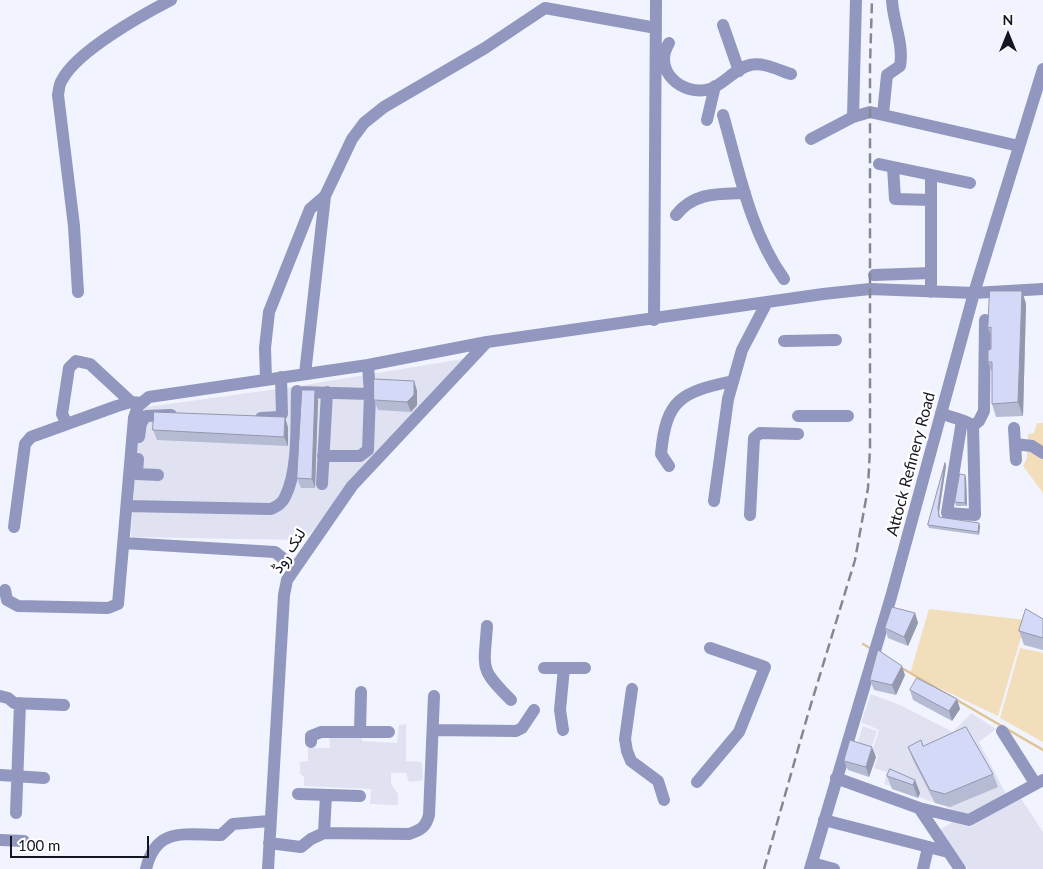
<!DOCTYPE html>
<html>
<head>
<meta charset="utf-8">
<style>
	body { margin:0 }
	#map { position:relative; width:1043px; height:869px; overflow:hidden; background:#f1f3ff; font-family:Lato,sans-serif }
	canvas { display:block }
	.north { position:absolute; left:983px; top:10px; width:50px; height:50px; -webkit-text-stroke:4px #fff; paint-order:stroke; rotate:0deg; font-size:14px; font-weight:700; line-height:20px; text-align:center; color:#141520 }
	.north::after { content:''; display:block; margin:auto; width:18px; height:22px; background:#141520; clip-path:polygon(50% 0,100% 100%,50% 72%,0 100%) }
	.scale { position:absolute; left:10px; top:836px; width:139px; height:22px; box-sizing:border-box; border:2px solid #141520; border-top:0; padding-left:6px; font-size:15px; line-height:18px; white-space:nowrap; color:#141520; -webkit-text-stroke:4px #fff; paint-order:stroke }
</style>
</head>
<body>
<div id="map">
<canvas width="1043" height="869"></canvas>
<div class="north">N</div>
<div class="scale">100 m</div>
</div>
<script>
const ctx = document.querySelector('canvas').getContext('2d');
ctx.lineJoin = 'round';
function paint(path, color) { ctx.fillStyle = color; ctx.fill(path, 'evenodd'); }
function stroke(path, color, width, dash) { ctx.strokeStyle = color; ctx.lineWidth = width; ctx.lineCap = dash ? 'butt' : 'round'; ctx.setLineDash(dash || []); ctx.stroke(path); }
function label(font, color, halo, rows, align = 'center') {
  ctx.font = font + ' Lato,Vazirmatn,sans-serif'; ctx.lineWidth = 4.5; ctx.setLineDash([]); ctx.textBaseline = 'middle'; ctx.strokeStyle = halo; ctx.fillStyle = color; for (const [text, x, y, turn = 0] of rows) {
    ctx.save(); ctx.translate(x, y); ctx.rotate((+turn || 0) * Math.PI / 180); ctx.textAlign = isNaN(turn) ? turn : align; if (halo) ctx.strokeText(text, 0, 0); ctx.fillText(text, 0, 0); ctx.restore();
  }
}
const built = new Path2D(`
	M469,358l-165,182 -173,-3 8,-129 153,-21z
	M871,694l31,12 51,26 18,-19 25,16 -17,13 27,52 -38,21 -84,-31 3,-12 -13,-4 4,-12 -6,-4 7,-22 -18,-8z
	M406,724v37l16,1 1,18 -14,2 -3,-9h-15v11l7,10v11l-28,-1 1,-15 -67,-3v-9l-4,-3v-12l8,-1v-13h22l-1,-13h33v6l35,2 2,-18z
	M863,726l14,5 -7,21 -14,-5z
	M1020,797l23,35v37h-75l-29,-39 14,-8 17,5z`);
const green = new Path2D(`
	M1037,423h6v70l-20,-27 4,-8 1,-24 6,-1z
	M929,609l97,11 -28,96 -88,-42z
	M1020,648l23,5v89l-43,-24z`);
const stream = new Path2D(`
	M863,644l7,4
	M900,667l143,83`);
const minor = new Path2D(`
	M723,25l16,46
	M669,43c-17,27 13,54 41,46 15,-5 25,-21 40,-24 14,-3 28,5 41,9
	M883,114l4,-39 13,-9c4,-22 -7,-44 -8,-66
	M723,115c16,56 27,116 61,164
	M853,117l3,-117
	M707,120l8,-34
	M811,139l42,-22 17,-5 149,34
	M879,164l91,19
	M893,167l2,32 36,1
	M931,175v117
	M676,215c18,-23 42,-21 69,-22
	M874,275l57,-2
	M78,292l-4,-66 -16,-131c1,-5 1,-11 4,-15 15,-29 80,-65 109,-80
	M654,320l2,-320
	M784,341l52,-1
	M305,374l20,-178 27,-57 12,-16 20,-16 101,-59 60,-40 111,20
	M266,379l-1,-31 4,-36 41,-103 15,-13
	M299,392l71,2
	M941,413c10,5 26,7 32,13l2,89 -28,-2 15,-92
	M798,416h50
	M261,418l18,-1 3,-3 -1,-37
	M67,424l-5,-10 7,-46 7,-7 14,3 41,38
	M973,426l6,-5 5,-10 1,-91
	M1014,428l2,32
	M139,437l2,-14 5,-7 25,-1
	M1015,444l17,2 11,7
	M323,456h37l8,-6 2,-56 -2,-29
	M138,459l-1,15 21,1
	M669,466l-8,-12c5,-55 20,-62 72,-73
	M322,484l5,-92
	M714,501l14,-102 14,-49 25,-48
	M127,506l144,3c6,-3 11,-5 14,-12 14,-27 11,-75 12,-106
	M750,515l4,-77 6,-5 38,1
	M14,527l11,-83 6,-7 86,-31 14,-4 11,1
	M124,543l151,9 20,16
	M5,590l2,10 11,6 90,2 10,-4 16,-186 4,-12 11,-9 219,-32 119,-23 336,-48 47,-5 104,4 69,-4
	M487,626c-3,44 -8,42 24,74
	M544,668h41
	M632,689l-7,50 2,12 4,10 27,20 6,19
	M0,696l8,2 6,5 50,2
	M433,730l83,1 6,-3 12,-18
	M563,730l-3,-20 4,-42
	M360,731l1,-39
	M1002,731l33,52
	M311,742v-6l10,-4h68
	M0,775l44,3
	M836,778l83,30 50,12 74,-40
	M697,782l42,-50 26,-65 -55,-19
	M298,794l62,2
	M919,808l41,61
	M16,813l4,-110
	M824,820l124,32
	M324,833l2,-38
	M0,840l24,1
	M269,843l32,4 10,-8 13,-6 85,1c12,-4 17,-7 20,-19l5,-119
	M812,863l22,6
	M146,869c10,-43 39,-34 75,-34l12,-11 36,-3
	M268,869l16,-274 3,-15 65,-94 135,-144
	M810,869l81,-272 83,-304 69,-224
	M923,869l5,-21`);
const rail = new Path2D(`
	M764,869l44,-155 47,-154 13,-72 2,-40v-383l2,-65`);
const wall = new Path2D(`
	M1022,291l4,13 -3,112 -27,1 -4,-13v-32l-4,-10 3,-13v-14l-3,-7z
	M414,381l3,10v14l-6,7 -33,-2 -4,-10z
	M318,400l-3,88h-14l-4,-10z
	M288,427v19l-131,-6 -4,-10z
	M945,463l1,3 -7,46 1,5 40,9 -1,9 -50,-7 -1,-3z
	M965,475l1,3 1,28h-11l-1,-4z
	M915,613l3,10 -10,23 -20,-8 -3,-10z
	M1043,618v32l-19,-5 -5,-14z
	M905,675l-9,20 -22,-5 -4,-10z
	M910,690l47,9 3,10 -8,12 -39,-21z
	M923,746l70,28 5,13 -48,20 -15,-4 -22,-43 -5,-13z
	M876,757l-7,20 -21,-7 -4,-9z
	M887,776l28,4 5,13 -2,5 -26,-9z`);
const shadedWall = new Path2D(`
	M1022,291l4,13 -3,112 -5,-14z
	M414,381l3,10v14l-6,7 -4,-10z
	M315,390l3,10 -3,88 -3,-9z
	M285,417l3,10v19l-4,-9z
	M945,463l1,3 -7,46 1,9 -2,-13z
	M965,475l1,3 1,28 -2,-3z
	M979,523l1,3 -1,9 -1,-3z
	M915,613l3,10 -10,23 -4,-9z
	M902,666l3,9 -9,20 -4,-10z
	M957,699l3,10 -8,12 -3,-10z
	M872,747l4,10 -7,20 -3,-10z
	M915,780l5,13 -2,5 -5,-13z`);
const building = new Path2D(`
	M990,291h32l-4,111 -26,2v-42h-4v-12l3,-1v-22l-3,1z
	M374,379l40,2v14l-7,7 -33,-2z
	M302,390h13l-3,89 -15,-1z
	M154,412l131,5 -1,20 -131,-7z
	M945,463l-7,45 1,9 40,6 -1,9 -50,-7z
	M960,474l5,1v28l-10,-1z
	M892,607l23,6 -11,24 -19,-9z
	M1026,609l17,10v-1v20l-24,-7z
	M878,650l24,16 -10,19 -22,-5z
	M917,678l40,21 -8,12 -39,-21z
	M966,727l27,47 -48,20 -15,-4 -22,-43 13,-7 2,6z
	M850,740l22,7 -6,20 -22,-6z
	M890,769l25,11 -2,5 -26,-9z`);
const streetNames = [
	["Attock Refinery Road",911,464,-75],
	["لنک روڈ",289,551,-58]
];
paint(built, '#e0e2f2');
paint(green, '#f2deba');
stroke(stream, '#dfc596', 2.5);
stroke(minor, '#9197be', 12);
stroke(rail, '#868793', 2.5, [10, 5]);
paint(wall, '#b6bbd4');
paint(shadedWall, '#9498ad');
paint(building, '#d4d9f7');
stroke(building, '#9498ad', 1);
label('16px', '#141520', '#fff', streetNames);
</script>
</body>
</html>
